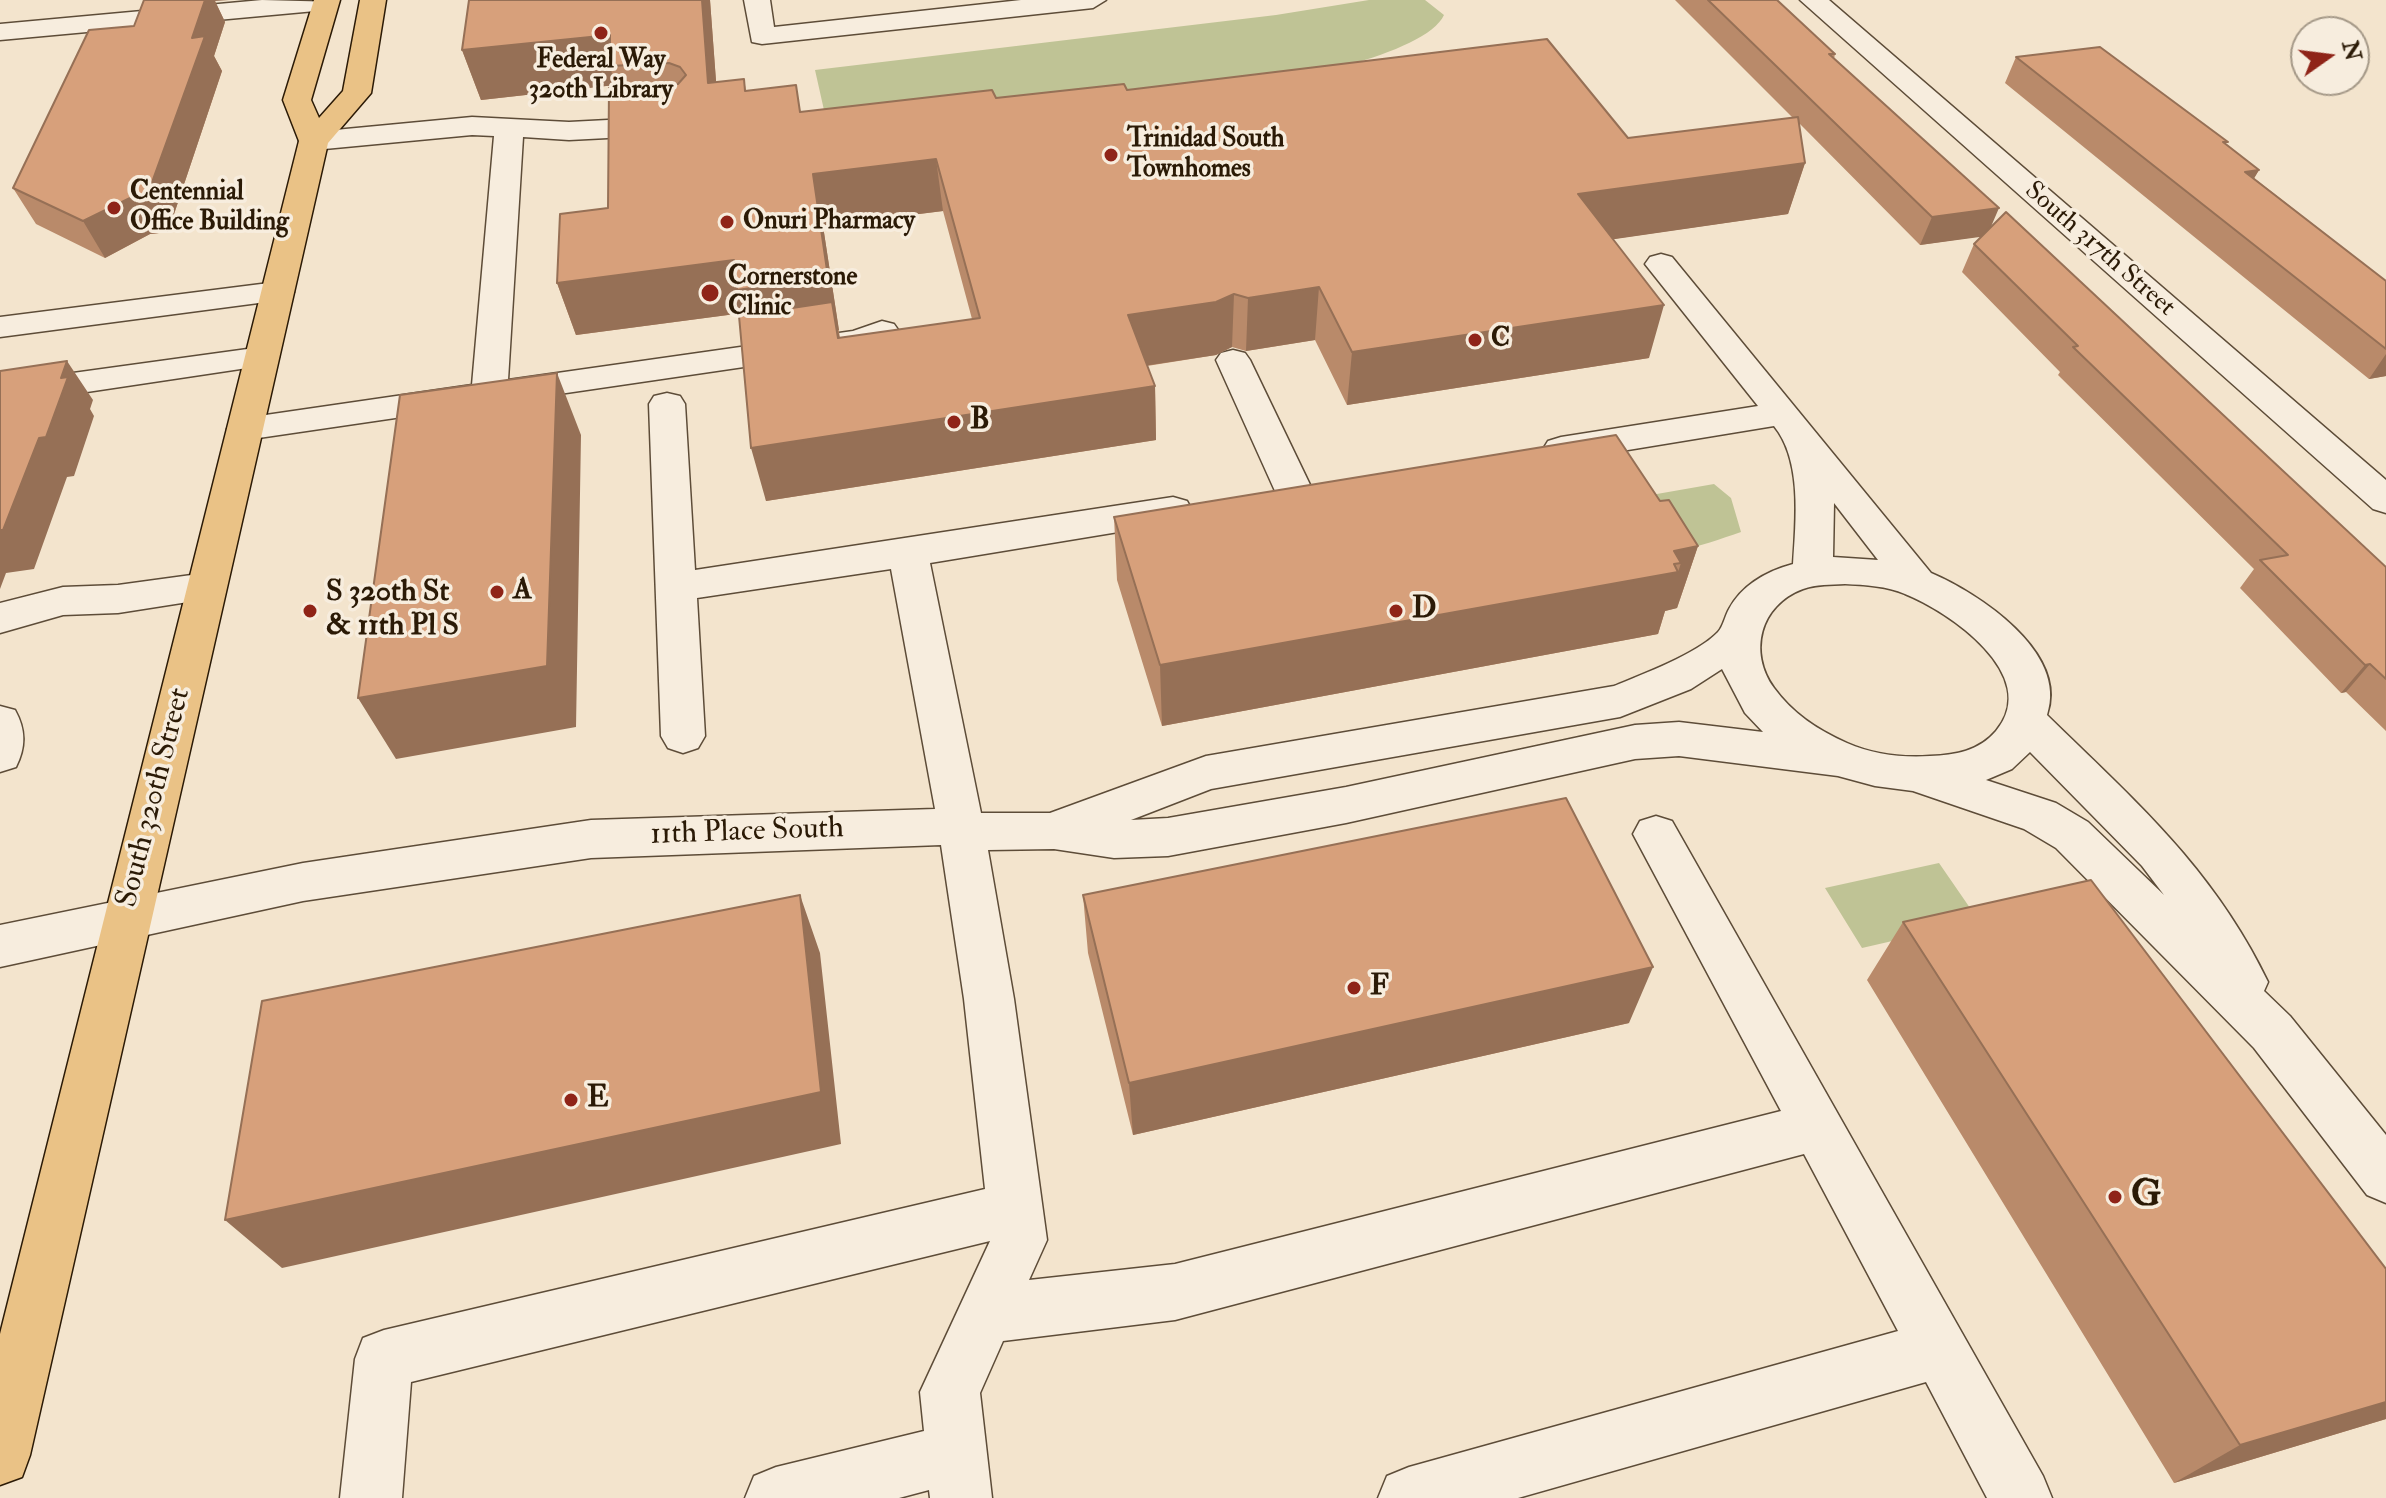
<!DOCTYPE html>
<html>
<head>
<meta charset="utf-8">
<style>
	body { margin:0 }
	#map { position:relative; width:2386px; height:1498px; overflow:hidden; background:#f3e4cd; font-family:"IM FELL Double Pica",serif }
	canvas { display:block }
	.north { position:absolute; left:2290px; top:16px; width:80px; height:80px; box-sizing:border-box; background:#f7edde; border:2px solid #a59988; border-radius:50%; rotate:76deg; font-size:22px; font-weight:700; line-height:32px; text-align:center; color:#2b1a06 }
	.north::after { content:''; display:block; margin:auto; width:28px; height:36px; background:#8f2418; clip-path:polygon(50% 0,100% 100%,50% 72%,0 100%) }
</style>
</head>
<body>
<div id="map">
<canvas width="2386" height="1498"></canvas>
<div class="north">N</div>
</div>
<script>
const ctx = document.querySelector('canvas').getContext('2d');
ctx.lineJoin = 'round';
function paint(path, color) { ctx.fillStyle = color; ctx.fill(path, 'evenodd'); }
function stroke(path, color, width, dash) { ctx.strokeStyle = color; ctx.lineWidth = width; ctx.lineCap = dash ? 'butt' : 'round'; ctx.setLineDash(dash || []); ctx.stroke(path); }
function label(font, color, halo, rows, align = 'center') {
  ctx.font = font + ' "IM FELL Double Pica",serif'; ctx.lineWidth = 7; ctx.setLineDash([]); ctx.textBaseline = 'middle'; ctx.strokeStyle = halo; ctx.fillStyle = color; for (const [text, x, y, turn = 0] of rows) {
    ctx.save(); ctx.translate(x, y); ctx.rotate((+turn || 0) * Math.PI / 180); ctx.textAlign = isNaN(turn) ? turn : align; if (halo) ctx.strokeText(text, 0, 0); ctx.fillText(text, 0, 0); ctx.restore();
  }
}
const green = new Path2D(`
	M1369,0h56l19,15c-18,40 -167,69 -212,74 -134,16 -271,20 -406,30l-11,-49 461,-55z
	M1714,484l17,14 10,34c-21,7 -41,15 -63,18l-44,-52z
	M1939,863l40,58 -117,27 -37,-60z`);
const minor = new Path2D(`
	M262,0l77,2 -13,8 -326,30v-16z
	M744,0h26l4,27 247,-27h85l-13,8 -331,36 -10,-2z
	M1800,0h29l557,480v33l-13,-4z
	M472,117l97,5 97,-5 10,3 5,6 -5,6 -10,3 -97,5 -46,-3 -15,243 345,-49 29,-10 12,3 5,7 -5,7 -34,12 -615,90 -13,-3 -5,-8 5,-8 13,-3 227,-33 22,-249 -22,-1 -158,15 -10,-3 -5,-6 5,-6 10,-3z
	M1661,254l11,3 259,316c47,20 138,79 116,142 88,86 166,153 221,267l-4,9 26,25 96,119v68l-19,-8 -113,-147 -198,-200 -32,-19 -111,-38 -38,-5 -37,-10 -159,-20 -44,3 -289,64 -178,33 -54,2 -60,-9 -66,1 26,149 33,241 -18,40 146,-16 606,-153 -148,-277 7,-13 16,-5 16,5 371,655 9,22h-65l-61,-116 -408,116h-140l9,-22 22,-9 489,-136 -94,-177 -629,166 -172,21 -23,52 12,105h-62l-1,-8 -30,8h-154l9,-22 22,-9 148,-36 -4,-39 70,-151 -579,141 -9,116h-62l15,-139 8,-21 21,-8 601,-141 -21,-190 -23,-154 -350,13 -288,43 -303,66v-42l303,-62 288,-43 344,-11 -44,-240 -194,29 8,138 -7,12 -15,5 -15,-5 -7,-12 -12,-332 5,-8 13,-3 13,3 5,8 10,166 478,-73 14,4 5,9 -5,9 -14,4 -243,40 51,250h69l156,-57 408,-70c29,-12 83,-32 104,-54 5,-5 7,-16 11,-23 13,-24 38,-38 64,-45 3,-44 9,-104 -19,-138l-213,35 -13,-4 -5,-8 5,-8 13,-4 197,-31 -113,-142 5,-7zM1834,503l44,57 -45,-3zM1845,584c20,1 42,2 60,10 43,17 138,81 91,137 -17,20 -41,24 -66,25 -28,2 -58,-2 -83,-13 -28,-12 -55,-30 -73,-55 -26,-36 -14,-83 29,-99 13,-5 28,-4 42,-5zM1722,669l23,44 18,19 -84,-10 -44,3 -289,62 -178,31 -37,2 80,-31 409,-72 71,-28zM2030,752l112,114 22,29 -76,-73 -32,-19 -70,-23 26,-11z
	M277,282l12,3 5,7 -5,7 -289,38v-20z
	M262,347l12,3 5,7 -5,7 -274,41v-22z
	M1233,350l12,3 5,7 63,131 -6,9 -13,3 -13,-3 -6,-9 -59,-131 5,-7z
	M206,573l14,4 6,10 -6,10 -102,16 -55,2 -63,18v-30l63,-16 55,-2z
	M0,706l15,4c11,20 11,37 1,57l-16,5z`);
const major = new Path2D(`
	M314,0h26l-29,100 8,18 24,-27 17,-91h26l-15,93 -43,50 -298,1312 -8,22 -22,8v-151l299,-1193 -16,-41z`);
const wall = new Path2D(`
	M469,0h241l6,82 28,-3 2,12 56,21 325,-22 501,48 165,-20 -118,-118h102l58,54 -1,5 157,168 395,340v164l-40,-39 -5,1 -101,-105 14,-19 -196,-194 2,-3 -98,-100 12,-28 8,-8 -62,9 -121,-122 6,40 -17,51 -175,25 36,119 -302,47 -32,-65 -69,11 -14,-4 -16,8 -69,11 8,20 1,54 -390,61 -23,-188 -167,22 -19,-52 51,-75 7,-123 -134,15 -19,-50zM943,211l29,108 -132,19 -17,-112z
	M215,1l10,21 -11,34 8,15 -54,161 -18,2 -45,24 -69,-34 -23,-36 121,-162z
	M2016,57l210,87 33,26 -5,8 132,103v95l-17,3 -364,-296z
	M1660,501l38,45 -21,62 -12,3 -7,23 -496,92 -45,-146 -3,-63z
	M1083,895l546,128 -496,112 -45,-182z
	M1903,922l483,347v150l-212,64 -307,-503z`);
const shadedWall = new Path2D(`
	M169,0h60l-14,1 10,21 -11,34 8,15 -54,161 -18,2 -45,24 -22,-37z
	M702,0h8l10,134 -12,-51z
	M610,35v31l5,19 -134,15 -19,-50z
	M936,159l7,52 -120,15 16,104h-1l5,25 -93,-12 -7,-30 -167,22 -19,-52 256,-109z
	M1805,163l-17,51 -221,32 11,-52z
	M2259,170l-16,27 2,-25z
	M1999,208l-12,28 -67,9 12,-28z
	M1319,287l-4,53 -69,11 2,-53z
	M1234,294l-2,53 -16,8 -86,13 -2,-53z
	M1664,305l-15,53 -302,47 5,-53z
	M2386,354v22l-17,3z
	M67,361l26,39 -3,9 4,7 -20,60 -7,1 -33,92 -28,4 -6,16v-59z
	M557,373l24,62 -5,292 -180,32 -38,-61z
	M1155,386l1,54 -390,61 -15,-53z
	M1698,546l-21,62 -12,3 -7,23 -496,92 -2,-61zM1681,563l-3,9 -4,-8z
	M2370,664l-24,28 -5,1 24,-28z
	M800,895l20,58 21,191 -559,124 -57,-48z
	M1653,967l-24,56 -496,112 -4,-52z
	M2386,1402v17l-212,64 66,-38z`);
const building = new Path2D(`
	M144,0h61l-13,38 13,-2 -58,160 -17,2 -47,23 -70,-33 76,-158 45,-4z
	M469,0h233l6,83 36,-4 1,12 51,-6 4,27 192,-22 4,8 128,-14 3,6 420,-51 81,99 170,-21 7,46 -227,31 86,111 -312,47 -33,-65 -71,11 -14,-4 -18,8 -88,13 27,71 -404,62 -12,-132 93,-14 6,36 142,-20 -44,-159 -123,15 15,103 -91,13 -3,-30 -177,23 3,-69 48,-6 1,-120 69,-4 8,-9 -6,-8 -11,-4 -59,3v-31l-148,15z
	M1708,0h69l58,54h-6l170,154 -67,9z
	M2100,47l128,95h-5l36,28 -14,2 141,109v68l-370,-292z
	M2006,212l380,355v112l-16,-15 -5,1 -105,-105 28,-5 -215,-208 5,-1 -104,-102z
	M67,361l-6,17 7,-1 -22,60 -7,1 -36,92h-3v-159z
	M557,373l-10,293 -189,32 42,-303z
	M1616,435l44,66 9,-1 29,46 -24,5 7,12 -7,1 4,8 -518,93 -46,-148z
	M1566,798l87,169 -524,116 -46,-188z
	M2091,880l295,389v133l-146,43 -337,-523z
	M800,895l21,197 -596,128 37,-219z`);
const markers = [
	[601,33,8,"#8f2418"],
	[1111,155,8,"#8f2418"],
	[114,208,8,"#8f2418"],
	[727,222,8,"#8f2418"],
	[710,293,10,"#8f2418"],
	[1475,340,8,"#8f2418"],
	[954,422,8,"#8f2418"],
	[497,592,8,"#8f2418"],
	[310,611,8,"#8f2418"],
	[1396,611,8,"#8f2418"],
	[1354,988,8,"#8f2418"],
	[571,1100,8,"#8f2418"],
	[2115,1197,8,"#8f2418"]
];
const farPoinames = [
	["Federal Way",601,61,"center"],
	["320th Library",601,91,"center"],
	["Trinidad South",1127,140],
	["Townhomes",1127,170],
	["Centennial",130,193],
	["Office Building",130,223],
	["Onuri Pharmacy",743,222],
	["Cornerstone",728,278],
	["Clinic",728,308],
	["C",1491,340]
];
const farStreetnames = [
	["South 317th Street",2099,250,41]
];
const poiNames = [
	["B",970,422],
	["A",513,592],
	["S 320th St",326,594],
	["& 11th Pl S",326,628],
	["D",1412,611],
	["F",1370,988],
	["E",587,1100]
];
const streetNames = [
	["South 320th Street",155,798,-76],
	["11th Place South",747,833,-2]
];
const nearPoinames = [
	["G",2131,1197]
];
paint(green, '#bfc395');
stroke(minor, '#5d4c38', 3);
stroke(major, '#2b1a06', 3);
paint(minor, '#f7edde');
paint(major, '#eac286');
paint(wall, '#b98a6a');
paint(shadedWall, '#967056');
paint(building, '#d7a07b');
stroke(building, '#967056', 2);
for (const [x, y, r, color] of markers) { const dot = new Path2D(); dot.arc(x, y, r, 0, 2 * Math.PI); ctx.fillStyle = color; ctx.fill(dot); stroke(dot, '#f7edde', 3); }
label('bold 26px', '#2b1a06', '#f7edde', farPoinames, 'left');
label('26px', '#2b1a06', '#f7edde', farStreetnames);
label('bold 30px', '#2b1a06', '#f7edde', poiNames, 'left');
label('30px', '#2b1a06', '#f7edde', streetNames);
label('bold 36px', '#2b1a06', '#f7edde', nearPoinames, 'left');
</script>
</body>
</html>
